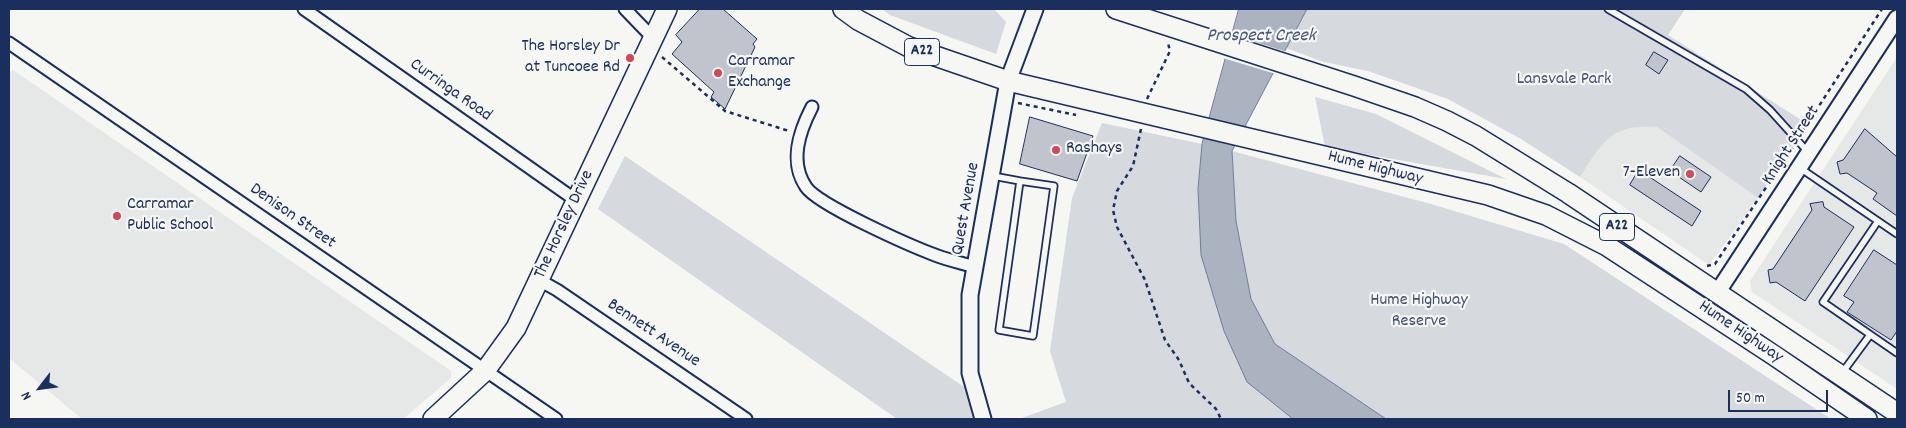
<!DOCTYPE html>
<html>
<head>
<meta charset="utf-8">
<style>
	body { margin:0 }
	#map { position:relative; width:1906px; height:428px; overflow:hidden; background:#f6f6f2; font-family:Dekko,sans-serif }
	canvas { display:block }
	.frame { position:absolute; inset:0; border:10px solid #1b2f5e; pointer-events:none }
	.north { position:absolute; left:15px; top:363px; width:50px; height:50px; -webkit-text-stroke:4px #f6f6f2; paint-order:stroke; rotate:240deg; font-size:14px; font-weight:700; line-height:20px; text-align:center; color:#1b2f5e }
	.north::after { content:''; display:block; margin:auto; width:18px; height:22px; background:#1b2f5e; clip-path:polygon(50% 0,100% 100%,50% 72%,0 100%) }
	.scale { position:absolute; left:1728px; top:390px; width:100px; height:22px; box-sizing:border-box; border:2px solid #1b2f5e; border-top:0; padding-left:6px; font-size:15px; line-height:18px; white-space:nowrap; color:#1b2f5e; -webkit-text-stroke:4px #f6f6f2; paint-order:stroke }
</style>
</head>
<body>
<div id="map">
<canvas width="1906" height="428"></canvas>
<div class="frame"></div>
<div class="north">N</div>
<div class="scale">50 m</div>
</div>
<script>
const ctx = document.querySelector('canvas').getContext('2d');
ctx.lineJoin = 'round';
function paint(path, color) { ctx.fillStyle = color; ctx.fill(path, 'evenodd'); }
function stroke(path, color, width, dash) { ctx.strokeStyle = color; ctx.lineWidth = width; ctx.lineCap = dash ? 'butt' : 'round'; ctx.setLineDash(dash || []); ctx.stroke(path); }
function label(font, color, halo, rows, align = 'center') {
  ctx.font = font + ' Dekko,sans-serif'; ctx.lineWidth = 4.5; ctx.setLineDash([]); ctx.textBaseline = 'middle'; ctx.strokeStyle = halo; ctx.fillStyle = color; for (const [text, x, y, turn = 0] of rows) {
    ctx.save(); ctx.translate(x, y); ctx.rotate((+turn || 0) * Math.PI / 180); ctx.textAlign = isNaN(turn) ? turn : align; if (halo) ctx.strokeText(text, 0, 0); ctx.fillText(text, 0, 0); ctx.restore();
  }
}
const built = new Path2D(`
	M1897,57v332l-145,-97 -2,-11z
	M13,70l438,301v7l-48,41h-321l-73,-61v-285z
	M1641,126l16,1 101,71 -49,67 -129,-88 25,-37 18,-11z`);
const green = new Path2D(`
	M882,9h112l12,13 -10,32 -106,-39z
	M1307,9h378l-17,26 138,88 -48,75 -101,-71c-47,-3 -53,14 -77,50l-59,-38 -73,-40 -80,-28 -44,-9 -38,-14z
	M1315,97l61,17 130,65 -181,-32z
	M1102,123l100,21 -4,45 2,27 76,189 17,14h-274l47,-17 -16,-51 22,-153z
	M1232,151l199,53 133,40 267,175h-445l-111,-75 -24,-45 -15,-78z
	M625,156l339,231 9,32h-76l-299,-210z`);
const water = new Path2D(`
	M1239,9h68l-75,142 4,70 15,78 24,45 111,75h-93l-46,-37 -23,-51 -23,-76 -3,-66 4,-45z`);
const pier = new Path2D(`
	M1230,34l57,18 -11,22 -53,-16z`);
const building = new Path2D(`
	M700,9h23l34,30 -4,5 2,3 -30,62 -14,-12 3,-5 -42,-38 10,-12 -6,-7z
	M1654,52l14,8 -9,14 -13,-9z
	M1030,117l63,19 -16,45 -57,-17z
	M1865,129l32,28v59l-24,-17 4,-6 -30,-20 -7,1 -3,-12 6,-2z
	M1680,156l31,21 -10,15 -31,-21z
	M1639,170l62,41 -9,15 -62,-41z
	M1823,202l1,5 30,20 -49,74 -29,-19 -6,1 -2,-13 5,-1 39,-59 -2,-6z
	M1874,250l23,15v66l-6,9 -44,-28 7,-10 -10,-6z`);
const path = new Path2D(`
	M662,57l63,54 64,20
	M1147,99l23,-48 -2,-8
	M1018,103l58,12
	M1141,129l-8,37 -16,25 -4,19 4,17 28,53 20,60 14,20 10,23 27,26 5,10
	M1802,132l80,-123
	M1707,266l8,-2 78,-117`);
const service = new Path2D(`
	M1608,9l138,80 24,21 38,42
	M1800,168l97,66
	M993,176l27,5
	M1020,181l34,5 -21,150 -34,-6z
	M1878,221l-55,81 74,51
	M1842,373l28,-38`);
const minor = new Path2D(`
	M304,9l273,192
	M625,9l28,29
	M9,43l547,376
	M812,107c-13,25 -23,55 -6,80 12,18 105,59 129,68 13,5 27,8 40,12
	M539,280l18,10 189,129`);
const tertiary = new Path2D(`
	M1717,293l180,-275
	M983,419l-13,-46v-78l38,-214 27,-72`);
const primary = new Path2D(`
	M433,419l52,-48 31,-43 151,-319`);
const trunk = new Path2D(`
	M843,9l15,11 51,27 99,34 480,114 58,20 61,31 168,110 92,63
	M1116,9l238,77 61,21 32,14 29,15 92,57 329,220`);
const markers = [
	[630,58,5,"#d1495b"],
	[718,73,5,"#d1495b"],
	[1056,150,5,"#d1495b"],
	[1690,174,5,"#d1495b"],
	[117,216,5,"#d1495b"]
];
const shields = [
	[922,52,35],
	[1617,227,35]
];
const shieldNames = [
	["A22",922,52],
	["A22",1617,227]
];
const poiNames = [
	["The Horsley Dr",620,48,"right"],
	["at Tuncoee Rd",620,69,"right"],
	["Carramar",728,63],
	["Exchange",728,84],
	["Rashays",1066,150],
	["7-Eleven",1680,174,"right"],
	["Carramar",127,206],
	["Public School",127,227]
];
const parkNames = [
	["Lansvale Park",1564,81],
	["Hume Highway",1419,302],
	["Reserve",1419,323]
];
const streetNames = [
	["Curringa Road",450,91,35],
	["Knight Street",1792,146,-57],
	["Hume Highway",1375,169,14],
	["Quest Avenue",967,209,-80],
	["Denison Street",292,217,35],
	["The Horsley Drive",565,225,-65],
	["Hume Highway",1740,333,34],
	["Bennett Avenue",653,334,34]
];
const waterNames = [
	["Prospect Creek",1261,37]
];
paint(built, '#e6e7e7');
paint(green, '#d6d9dd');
paint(water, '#abb2c0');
stroke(water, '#717e99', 1);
paint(pier, '#f6f6f2');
paint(building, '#c0c4cd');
stroke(building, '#1b2f5e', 1);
stroke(service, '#1b2f5e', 9);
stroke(minor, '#1b2f5e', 15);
stroke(tertiary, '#1b2f5e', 19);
stroke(primary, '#1b2f5e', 22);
stroke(trunk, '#1b2f5e', 22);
stroke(path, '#1b2f5e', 2.5, [4, 4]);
stroke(service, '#f6f6f2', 5.5);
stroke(minor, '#f6f6f2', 11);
stroke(tertiary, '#f6f6f2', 15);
stroke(primary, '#f6f6f2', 19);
stroke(trunk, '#f6f6f2', 19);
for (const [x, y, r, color] of markers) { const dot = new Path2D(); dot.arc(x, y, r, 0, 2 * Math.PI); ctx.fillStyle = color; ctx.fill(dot); stroke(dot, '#f6f6f2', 2); }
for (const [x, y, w] of shields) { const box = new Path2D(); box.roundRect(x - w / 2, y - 13.5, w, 27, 4); ctx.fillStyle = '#f6f6f2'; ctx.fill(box); stroke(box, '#1b2f5e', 1); }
label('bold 16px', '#1b2f5e', null, shieldNames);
label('18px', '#1b2f5e', '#f6f6f2', poiNames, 'left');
label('18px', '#405177', '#f6f6f2', parkNames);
label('18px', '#1b2f5e', '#f6f6f2', streetNames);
label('italic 19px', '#46567b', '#f6f6f2', waterNames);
</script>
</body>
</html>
